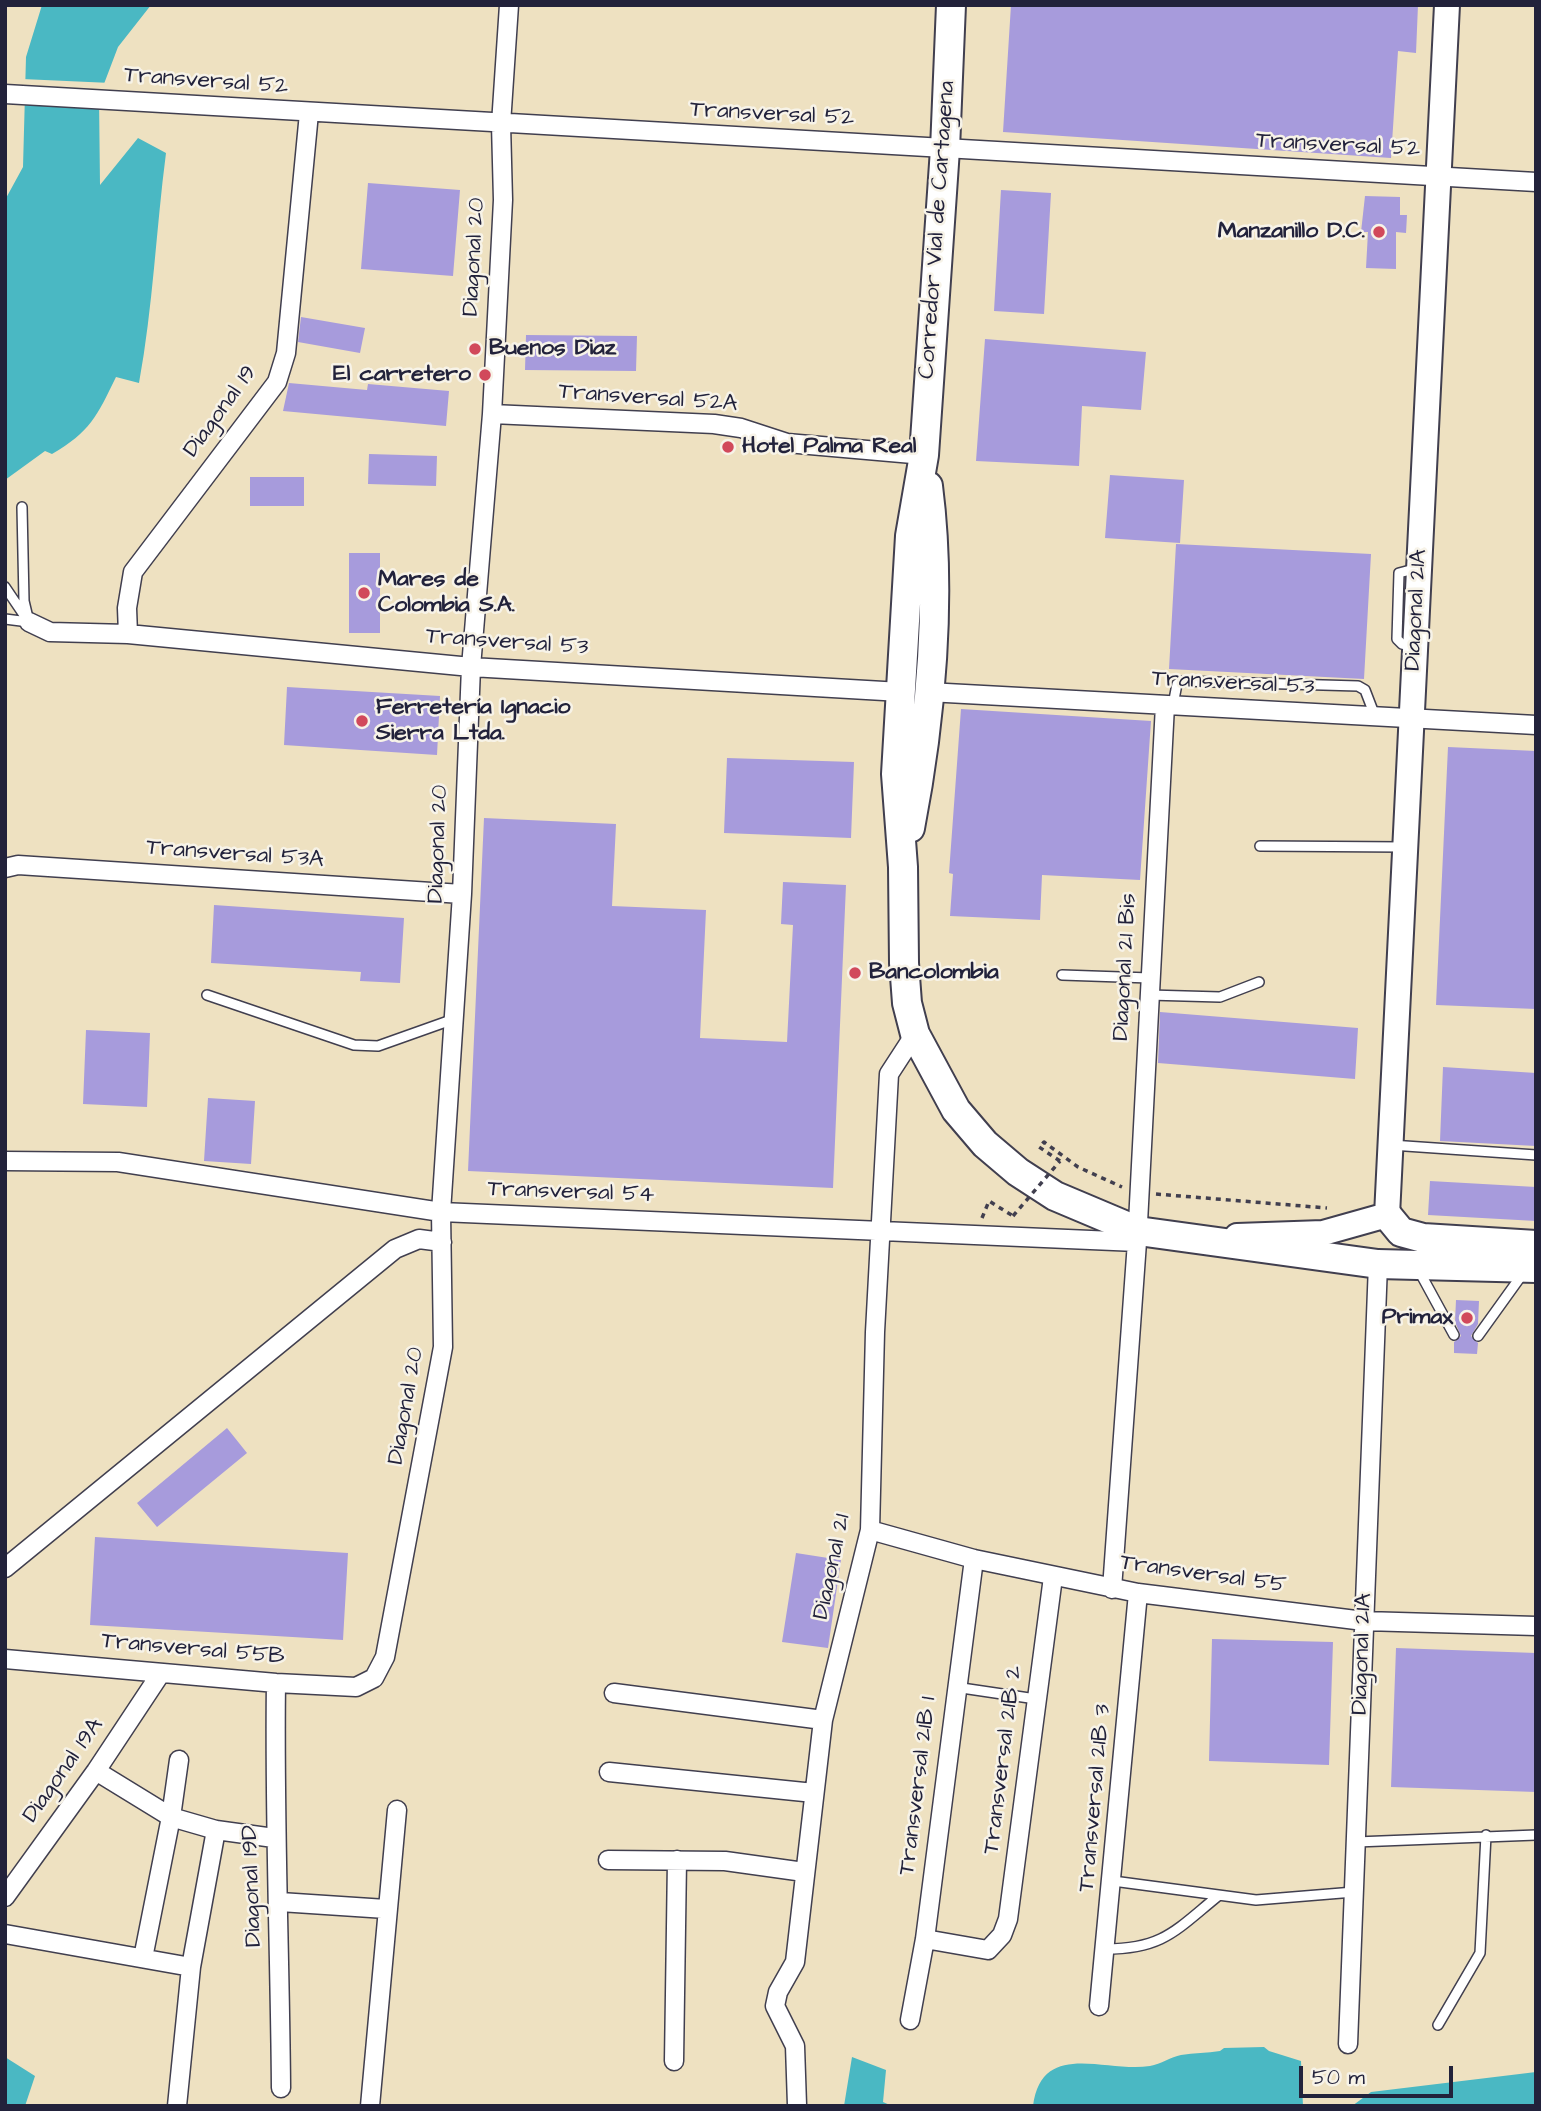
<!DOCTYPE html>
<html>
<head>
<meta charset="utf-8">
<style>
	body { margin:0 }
	#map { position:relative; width:1541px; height:2111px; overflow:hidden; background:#eee1c1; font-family:"Architects Daughter",sans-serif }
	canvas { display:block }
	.frame { position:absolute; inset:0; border:7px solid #22223b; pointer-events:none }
	.scale { position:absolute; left:1299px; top:2066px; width:154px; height:32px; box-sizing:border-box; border:4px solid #22223b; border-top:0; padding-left:9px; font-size:21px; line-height:24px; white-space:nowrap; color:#22223b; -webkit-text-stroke:5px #f7f3e8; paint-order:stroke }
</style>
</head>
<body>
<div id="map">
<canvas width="1541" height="2111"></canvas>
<div class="frame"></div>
<div class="scale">50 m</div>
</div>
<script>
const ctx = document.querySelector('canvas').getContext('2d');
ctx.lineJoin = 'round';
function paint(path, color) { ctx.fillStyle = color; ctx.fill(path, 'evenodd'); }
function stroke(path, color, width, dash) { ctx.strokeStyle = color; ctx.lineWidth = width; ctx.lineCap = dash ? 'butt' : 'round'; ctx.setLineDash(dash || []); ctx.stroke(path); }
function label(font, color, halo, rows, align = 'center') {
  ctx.font = font + ' "Architects Daughter",sans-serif'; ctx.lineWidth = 5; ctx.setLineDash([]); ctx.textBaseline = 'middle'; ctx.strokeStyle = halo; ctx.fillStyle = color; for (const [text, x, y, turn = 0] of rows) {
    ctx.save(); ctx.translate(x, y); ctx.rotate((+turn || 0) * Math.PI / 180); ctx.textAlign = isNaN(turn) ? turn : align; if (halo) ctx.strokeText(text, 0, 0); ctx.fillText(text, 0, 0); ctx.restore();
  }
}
const water = new Path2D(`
	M42,5h109l-33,42 -19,50 1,88 38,-47 28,15c-10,77 -13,154 -27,230l-23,-6c-19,39 -26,55 -64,77l-7,-3 -40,29v-280l18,-33 3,-110z
	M1264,2047l5,4 32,10 2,45h-270c9,-67 72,-33 117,-40 11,-2 21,-9 31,-11 13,-2 26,-2 39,-4l4,-3z
	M5,2057l30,19 -10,30h-20z
	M852,2057l34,13 -3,32 9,4h-48z
	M1536,2072v34h-184l19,-14z`);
const pier = new Path2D(`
	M22,79l89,4 -8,15v10l-82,-3z`);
const building = new Path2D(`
	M1011,5h407l-2,48 -18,-2 -7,107 -388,-26z
	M368,183l92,7 -7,86 -92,-7z
	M1001,190l50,3 -7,121 -50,-3z
	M1365,196l35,1v18h7l-1,18 -10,-1v37l-30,-1 2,-36h-7z
	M301,317l64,11 -5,25 -62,-11z
	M526,335l111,1 -1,35 -111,-1z
	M985,339l161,13 -5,58 -59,-4 -3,60 -103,-5z
	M289,383l78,7 1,-6 81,7 -3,35 -163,-15z
	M369,454l68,2 -1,30 -68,-2z
	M1110,475l74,5 -4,63 -75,-5z
	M250,477h54v29h-54z
	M1176,544l195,10 -7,125 -195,-10z
	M349,553h31v80h-31z
	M287,687l153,9 -3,59 -153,-10z
	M961,709l190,12 -11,159 -98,-5 -2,45 -90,-4 3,-42 -4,-1z
	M1448,747l88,4v258l-100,-4z
	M727,758l127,4 -3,76 -127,-5z
	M484,818l132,6 -4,82 94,4 -6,128 87,4 6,-117 -12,-1 2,-42 63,3 -13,303 -365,-17z
	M214,905l190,13 -4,65 -40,-2 1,-9 -150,-9z
	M1160,1012l198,16 -3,51 -197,-16z
	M86,1030l64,3 -3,74 -64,-3z
	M1443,1067l93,6v73l-96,-5z
	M208,1098l47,3 -4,63 -47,-3z
	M1430,1181l106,6v34l-108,-6z
	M1456,1300l23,1 -1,23 -7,12 7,7 -1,11 -23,-1v-11l7,-6 -6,-14z
	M227,1428l20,25 -90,74 -20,-24z
	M95,1537l253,16 -5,87 -253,-15z
	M796,1553l45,7 -13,88 -46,-6z
	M1212,1639l121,3 -4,123 -120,-4z
	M1396,1648l140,5v139l-145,-5z`);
const path = new Path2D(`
	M1060,1161l-21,-14 5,-5 34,25 44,20
	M1156,1194l171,14
	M982,1218l7,-17 24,15`);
const lane = new Path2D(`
	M22,507l2,94 5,21
	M5,587l21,31
	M5,619l24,3
	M1415,647l-13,-3 -5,-5 2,-66 19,-5
	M1173,705l4,-21 5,-3 176,5 7,4 10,26
	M1260,846l143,1
	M1062,975l88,3
	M207,995l147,50 24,1 76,-27
	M1149,995l71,2 39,-15
	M1391,1145l145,10
	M1418,1269l36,66
	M1478,1336l46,-64
	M955,1687l81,12
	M1356,1842l180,-7
	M1113,1881l143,19 98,-8
	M1106,1949c57,0 70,-19 112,-53
	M1438,2025l42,-72 6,-118`);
const street = new Path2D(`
	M5,94l1531,88
	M492,414l222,10 27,4 46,15 137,12
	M29,622l21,10 78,2 343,33 430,25
	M128,634l-1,-26 6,-36 144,-190 9,-29 23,-240
	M928,692l608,33
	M5,868l13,-3 444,29
	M5,1161l113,1 323,50 696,30
	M870,1530l104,29 164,34 226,28 172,5
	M5,1568l390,-319 24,-10 23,3
	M1112,1589l25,-347 28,-537
	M5,1659l271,24 80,4 18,-9 11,-21 58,-310 -2,-135 21,-318 9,-227 21,-253 11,-214 -2,-76 8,-119
	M276,1683c-2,135 4,270 5,405
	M614,1693l209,27
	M96,1771l75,46 45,13 58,8
	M609,1772l205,21
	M608,1860l117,1 79,11
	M5,1897l91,-126 65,-98
	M280,1902l106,7
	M5,1934l186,33
	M925,1939l63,11 14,-15 6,-16 45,-342
	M143,1958l28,-141 8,-57
	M1099,2006l39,-413
	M910,2020l15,-81 49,-380
	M1348,2044l30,-780
	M674,2061l3,-201
	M797,2105l-2,-59 -20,-40 3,-14 17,-30 28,-242 47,-190 5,-198 14,-258 26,-40
	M177,2106l14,-139 25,-137
	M370,2106l27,-296`);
const secondary = new Path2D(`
	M1237,1236l86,-3 64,-18 60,-1210`);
const primary = new Path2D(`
	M951,5l-6,144 -21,306 -14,81 -14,238 7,93 1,96 3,40 8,31 41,76 29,34 33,28 37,24 83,35 240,33 158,4
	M910,828c21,-108 32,-233 18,-342
	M1387,1215l14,17 22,6 113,7`);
const pathBridge = new Path2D(`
	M1013,1216l47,-55`);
const markers = [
	[1379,232,7,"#d1495b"],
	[475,349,7,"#d1495b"],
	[485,375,7,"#d1495b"],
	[728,447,7,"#d1495b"],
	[364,593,7,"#d1495b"],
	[362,721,7,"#d1495b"],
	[855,973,7,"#d1495b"],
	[1467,1318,7,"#d1495b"]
];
const streetNames = [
	["Transversal 52",206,82,4],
	["Transversal 52",772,115,3],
	["Transversal 52",1338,146,3],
	["Corredor Vial de Cartagena",938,230,-86],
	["Diagonal 20",475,257,-87],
	["Transversal 52A",648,399,4],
	["Diagonal 19",221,412,-54],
	["Diagonal 21A",1417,610,-87],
	["Transversal 53",507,643,4],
	["Transversal 53",1233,684,3],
	["Diagonal 20",439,844,-88],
	["Transversal 53A",235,855,4],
	["Diagonal 21 Bis",1126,967,-87],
	["Transversal 54",571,1193,2],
	["Diagonal 20",407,1406,-80],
	["Diagonal 21",833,1567,-78],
	["Transversal 55",1203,1575,8],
	["Transversal 55B",193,1650,5],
	["Diagonal 21A",1363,1654,-88],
	["Transversal 21B 2",1004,1760,-83],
	["Diagonal 19A",64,1771,-55],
	["Transversal 21B 1",919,1786,-83],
	["Transversal 21B 3",1096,1798,-85],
	["Diagonal 19D",253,1886,-92]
];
const poiNames = [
	["Manzanillo D.C.",1365,232,"right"],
	["Buenos Diaz",489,349],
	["El carretero",471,375,"right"],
	["Hotel Palma Real",742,447],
	["Mares de",378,580],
	["Colombia S.A.",378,606],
	["Ferretería Ignacio",376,708],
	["Sierra Ltda.",376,734],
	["Bancolombia",869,973],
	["Primax",1453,1318,"right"]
];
paint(water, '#4ab8c3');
paint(pier, '#eee1c1');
paint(building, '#a79bdc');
stroke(lane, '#413f4f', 12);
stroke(street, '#413f4f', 21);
stroke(secondary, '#413f4f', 28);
stroke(primary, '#413f4f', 32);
stroke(path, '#413f4f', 3.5, [5, 5]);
stroke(lane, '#fff', 9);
stroke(street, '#fff', 18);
stroke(secondary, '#fff', 24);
stroke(primary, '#fff', 28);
stroke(pathBridge, '#413f4f', 3.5, [5, 5]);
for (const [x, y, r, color] of markers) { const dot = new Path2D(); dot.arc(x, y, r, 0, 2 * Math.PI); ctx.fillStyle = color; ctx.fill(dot); stroke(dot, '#f7f3e8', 2.5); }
label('23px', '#22223b', '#f7f3e8', streetNames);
label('bold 23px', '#22223b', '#f7f3e8', poiNames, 'left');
</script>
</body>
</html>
